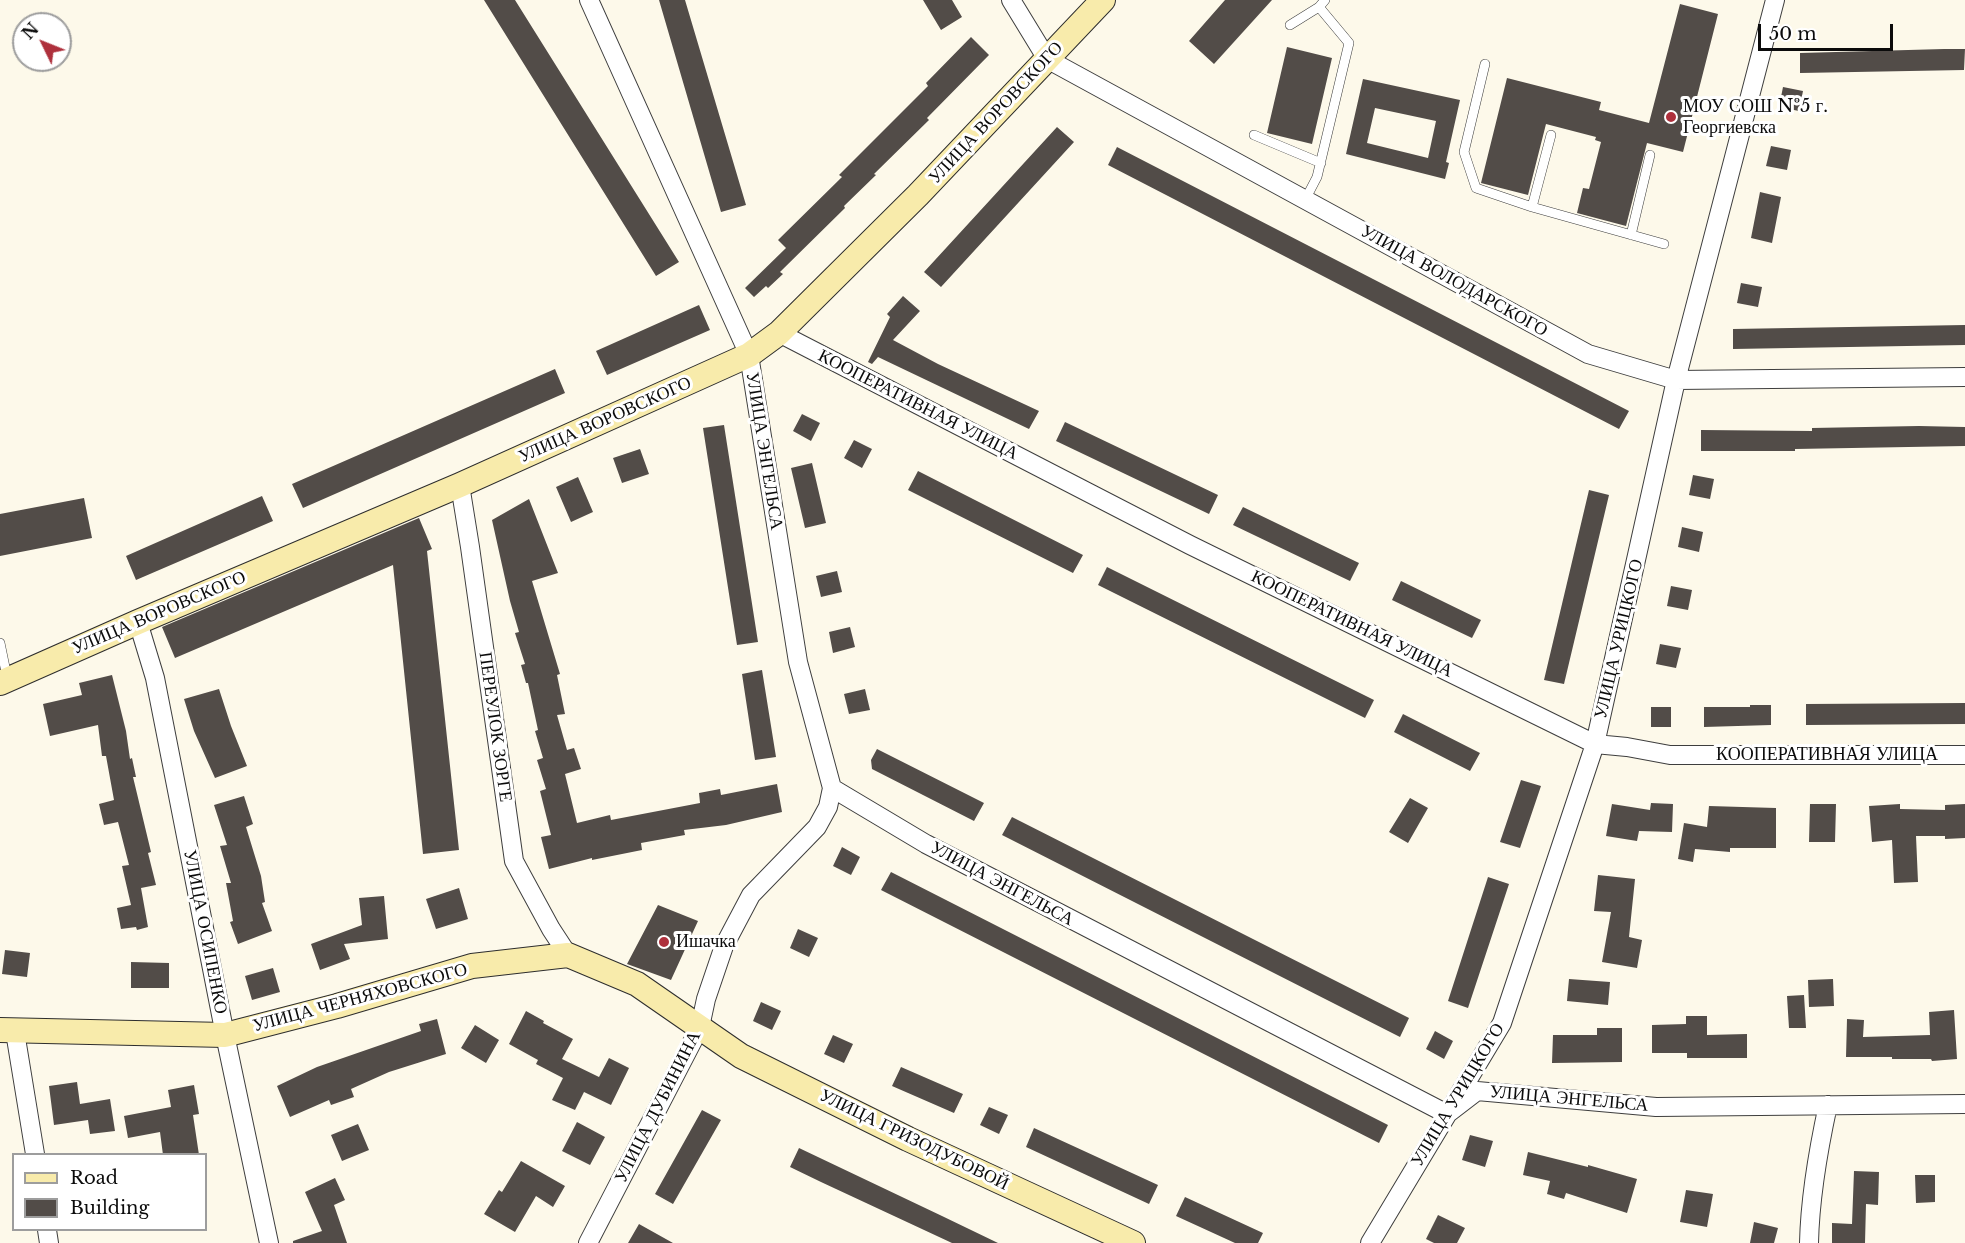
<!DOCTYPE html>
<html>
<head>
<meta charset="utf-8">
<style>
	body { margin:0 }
	#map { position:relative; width:1965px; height:1243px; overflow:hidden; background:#fdf9ea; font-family:"Libre Baskerville",serif }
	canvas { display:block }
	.legend { position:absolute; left:12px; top:1153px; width:195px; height:78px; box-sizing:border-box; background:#fff; border:2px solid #9d9d9d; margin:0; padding:8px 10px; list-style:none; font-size:18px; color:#0b0b0b }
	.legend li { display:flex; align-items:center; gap:12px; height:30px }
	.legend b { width:30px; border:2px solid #9d9d9d }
	.north { position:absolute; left:12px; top:12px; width:60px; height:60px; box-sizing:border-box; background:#fff; border:2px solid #9d9d9d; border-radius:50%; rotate:313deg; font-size:16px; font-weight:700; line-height:24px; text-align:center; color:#0b0b0b }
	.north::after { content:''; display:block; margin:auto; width:21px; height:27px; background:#ae303c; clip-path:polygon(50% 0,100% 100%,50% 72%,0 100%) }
	.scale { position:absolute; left:1758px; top:24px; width:135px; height:27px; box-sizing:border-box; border:3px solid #0b0b0b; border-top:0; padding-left:8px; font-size:18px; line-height:21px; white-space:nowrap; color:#0b0b0b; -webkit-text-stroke:4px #fff; paint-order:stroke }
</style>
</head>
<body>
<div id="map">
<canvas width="1965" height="1243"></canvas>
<ul class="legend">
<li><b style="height:8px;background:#f8ebab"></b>Road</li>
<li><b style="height:16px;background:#524c48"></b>Building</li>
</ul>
<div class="north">N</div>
<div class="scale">50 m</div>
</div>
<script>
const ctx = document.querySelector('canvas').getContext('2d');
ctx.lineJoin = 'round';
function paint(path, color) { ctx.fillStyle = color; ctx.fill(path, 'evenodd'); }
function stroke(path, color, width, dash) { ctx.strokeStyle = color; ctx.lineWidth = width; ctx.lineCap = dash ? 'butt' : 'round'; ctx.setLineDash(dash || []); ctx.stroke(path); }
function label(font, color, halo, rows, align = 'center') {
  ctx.font = font + ' "Libre Baskerville",serif'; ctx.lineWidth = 6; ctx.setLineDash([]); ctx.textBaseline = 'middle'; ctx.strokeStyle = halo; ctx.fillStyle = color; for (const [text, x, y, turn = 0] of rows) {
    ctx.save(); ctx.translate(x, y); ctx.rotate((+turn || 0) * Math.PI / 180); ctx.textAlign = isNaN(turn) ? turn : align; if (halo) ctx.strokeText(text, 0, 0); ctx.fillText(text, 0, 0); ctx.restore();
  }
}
const building = new Path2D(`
	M484,0h31l164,262 -23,14z
	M659,0h26l61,205 -25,7z
	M923,0h29l10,17 -21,13z
	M1225,0h47l-58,64 -25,-23z
	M1680,4l38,10 -35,138 -36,-9 -21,83 -49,-13 6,-25 6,1 12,-47 -6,-2 1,-3 -50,-13 -18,71 -47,-12 26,-105 94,24 -2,8 50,13z
	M971,37l18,18 -62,63 2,2 -55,54 2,1 -32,31 1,2 -65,64 3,2 -15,14 -2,-2 -12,11 -9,-9 41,-40 -8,-8 64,-63 -3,-2 89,-89 -2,-3z
	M1287,47l45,11 -20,86 -45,-11z
	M1944,49h21l-1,21 -164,3v-20z
	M1363,79l97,21 -14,62 3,1 -4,16 -99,-25zM1375,108l61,13 -8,37 -61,-15z
	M1783,87l20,4 -4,20 -20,-4z
	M1057,127l17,15 -133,145 -17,-15z
	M1771,146l20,4 -4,20 -21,-4z
	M1117,147l512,264 -10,18 -511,-264z
	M1760,192l21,5 -9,46 -21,-5z
	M1741,283l21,4 -4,20 -21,-4z
	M903,296l17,15 -27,29 45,24 101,47 -10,18 -151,-72 -6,7 -4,-2 22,-45 -3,-3z
	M699,305l11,25 -103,45 -11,-24z
	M1965,325v20l-232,4v-20z
	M555,369l10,24 -262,115 -11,-24z
	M802,414l18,9 -9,18 -18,-10z
	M1065,422l153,73 -9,19 -153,-73z
	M724,425l34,217 -21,3 -34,-217z
	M1919,426l46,1v19l-170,3v2h-94v-21l111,1v-3z
	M854,440l18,9 -10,19 -18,-10z
	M640,449l9,25 -27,9 -9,-25z
	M812,463l14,60 -21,5 -14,-60z
	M918,471l165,84 -10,18 -165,-83z
	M1693,475l21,4 -4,20 -21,-4z
	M578,477l15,35 -22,10 -15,-35z
	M1589,490l20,5 -45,189 -20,-4z
	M262,496l11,25 -137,59 -10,-24z
	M84,498l8,40 -92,18v-42z
	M529,499l29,74 -26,8 28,93 -3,1 8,39 -8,1 10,35 7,-2 7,21 -16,5 12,49 33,-8 1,5 89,-17 -1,-10 21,-4 1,6 56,-11 5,28 -56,13 -42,5 1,5 -44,8 1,7 -50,10v-2l-43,11 -8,-32 10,-2 -11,-44 6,-2 -9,-29 6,-2 -8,-27 3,-1 -10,-47h-2l-5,-18 4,-1 -10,-31 4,-1 -9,-31 -18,-81z
	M1243,507l116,56 -9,18 -117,-56z
	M419,518l13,31 -5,2 32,299 -36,4 -30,-289 -218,93 -13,-31z
	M1682,527l21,5 -4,20 -21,-5z
	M1107,567l267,133 -9,18 -267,-133z
	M837,571l5,21 -21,5 -5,-21z
	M1401,581l80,39 -9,18 -80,-38z
	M1671,586l21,4 -4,20 -21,-4z
	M850,627l5,20 -22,6 -4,-21z
	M1660,644l21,4 -5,20 -20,-4z
	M762,670l14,87 -21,3 -13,-86z
	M112,675l14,56 4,28 2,-1 4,19h-3l18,75 -3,1 8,32 -15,3 7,39 -11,3 -1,-3 -15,2 -4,-21 14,-3 -9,-39 7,-1 -11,-43 -14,3 -5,-21 15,-4 -8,-44h-4l-4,-31 -48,11 -7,-32 39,-9 -3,-12z
	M219,689l12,37 16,40 -32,12 -21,-47 -10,-32z
	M865,689l5,21 -21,4 -5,-20z
	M1965,703v21l-159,1v-21z
	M1750,705h21v20l-67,2v-20h46z
	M1651,707h20v20h-20z
	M1403,714l77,39 -10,18 -76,-39z
	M877,749l107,54 -10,18 -102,-52 -1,-9z
	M1521,780l20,6 -21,62 -20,-6z
	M244,796l9,28 -7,3 15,49 4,26 -3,1 10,28 -34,13 -8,-22 3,-1 -7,-38h5l-11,-37 7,-1 -13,-40z
	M1410,798l18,10 -20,35 -19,-11z
	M1651,803l22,1 -1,28 -33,-1 -2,10 -31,-5 6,-32 38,6z
	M1810,804h26l-1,38h-26z
	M1900,804v5l45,1v-5l20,-1v34l-20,1v-3h-29l2,46 -24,1 -2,-43 -20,2 -3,-36z
	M1709,806l67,2v40h-46v4l-35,-3 -2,13 -15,-3 6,-36 23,4z
	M1012,817l397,201 -9,19 -398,-202z
	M842,847l18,10 -9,18 -18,-9z
	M891,872l497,253 -9,18 -498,-253z
	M1598,875l37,4 -6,58 13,3 -5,28 -35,-6 9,-50 -17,-1z
	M1488,877l21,7 -41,124 -20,-7z
	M459,888l9,31 -32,10 -10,-30z
	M384,896l4,43 -44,5 6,15 -30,11 -9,-26 51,-19 -3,-27z
	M658,905l40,16 -27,59 -44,-16z
	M798,929l20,9 -9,19 -19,-9z
	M5,950l25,3 -3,24 -25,-3z
	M131,962l38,1v25h-38z
	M273,968l7,24 -28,8 -7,-24z
	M1569,979l41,3 -2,23 -41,-4z
	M1833,979l1,27 -25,1 -1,-27z
	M1804,995l2,33h-17l-2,-32z
	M761,1002l20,9 -9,19 -19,-9z
	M1954,1010l3,49 -25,2 -1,-2h-39v-2h-46l1,-38 17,1 -1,17 67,-2 -1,-23z
	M526,1011l18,10 -1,2 30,16 -11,20 37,18 10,-19 20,10 -18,37 -27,-13 -9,18 -23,-10 11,-22 -27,-14 2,-4 -29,-16z
	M1686,1016h21v19l40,-1v24h-60v-5h-35v-28l34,-1z
	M437,1019l9,35 -57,18 -38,17 3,8 -23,8 -2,-5 -39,17 -13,-31 40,-19 104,-36 -2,-7z
	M475,1025l24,15 -13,23 -25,-15z
	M1597,1028h25v34l-70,1 1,-28h44z
	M1435,1031l18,10 -9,18 -18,-10z
	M833,1035l20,9 -9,19 -20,-9z
	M901,1067l62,27 -9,19 -62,-27z
	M77,1082l3,22 30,-5 5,32 -25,3 -2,-14 -34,5 -5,-39z
	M194,1085l5,29 -6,1 6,40h-36l-3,-23 -32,6 -4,-22 47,-9 -3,-17z
	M989,1107l19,8 -9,19 -19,-9z
	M702,1110l19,10 -48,84 -18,-10z
	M577,1122l28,15 -15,28 -28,-14z
	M358,1124l11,26 -27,11 -11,-26z
	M1034,1128l124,57 -9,19 -123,-57z
	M1470,1135l23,6 -8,26 -23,-7z
	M799,1148l143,68 56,27h-46l-131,-61 -31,-15z
	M1528,1152l60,15v-2l49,14 -10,34 -61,-20 -2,6 -17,-5 3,-13 -27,-6z
	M521,1161l44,25 -12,21 -17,-11 -21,36 -31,-18 15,-24 3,2z
	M1854,1171l25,1 -1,33 -12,-1 -1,39h-33v-20l20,1z
	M1915,1175h20v27l-19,1z
	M335,1178l10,22 -11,5 13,38h-54v-2l29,-10 -17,-39z
	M1686,1190l27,4 -6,33 -27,-5z
	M1185,1197l78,36 -5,10h-23l-59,-27z
	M1438,1215l27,13 -8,15h-23l-8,-4z
	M1754,1222l24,6 -4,15h-24z
	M639,1224l34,19h-45z`);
const lane = new Path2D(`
	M1290,25l29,-18
	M1485,64l-21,88 12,36 56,19 132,37
	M1254,135l67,28
	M1305,200l12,-23 32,-134 -30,-36 6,-7
	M1532,207l19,-72
	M1631,235l19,-80
	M0,643l7,34`);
const street = new Path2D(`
	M589,0l160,355 49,307 34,126 94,56 521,270 30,-23 179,16 309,-3
	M1011,0l36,59 541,295 88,26 289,-3
	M779,333l411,212 405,199 32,3 43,8h295
	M460,485l10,62 44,314 37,68 17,26
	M138,622l17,56 70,357 44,208
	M15,1032l20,122
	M47,1230l2,13
	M588,1243l112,-216 6,-28 18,-53 27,-51 66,-68 11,-20 4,-19
	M1370,1243l132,-220 93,-279 81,-364 99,-380
	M1809,1243c1,-47 9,-92 19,-138`);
const secondary = new Path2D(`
	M0,683l138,-61 322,-137 289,-130 30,-22 139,-138 185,-195
	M0,1030l225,5 112,-29 135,-40 96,-11 69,29 104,72 167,83 225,104`);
const markers = [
	[1671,117,6,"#ae303c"],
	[664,942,6,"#ae303c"]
];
const poiNames = [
	["МОУ СОШ №5 г.",1683,107],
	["Георгиевска",1683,128],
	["Ишачка",676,942]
];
const streetNames = [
	["УЛИЦА ВОРОВСКОГО",996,113,-47],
	["УЛИЦА ВОЛОДАРСКОГО",1454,281,29],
	["КООПЕРАТИВНАЯ УЛИЦА",918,405,27],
	["УЛИЦА ВОРОВСКОГО",605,420,-24],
	["УЛИЦА ЭНГЕЛЬСА",764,451,81],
	["УЛИЦА ВОРОВСКОГО",159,613,-23],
	["КООПЕРАТИВНАЯ УЛИЦА",1352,624,26],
	["УЛИЦА УРИЦКОГО",1619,639,-77],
	["ПЕРЕУЛОК ЗОРГЕ",495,727,82],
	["КООПЕРАТИВНАЯ УЛИЦА",1827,755],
	["УЛИЦА ЭНГЕЛЬСА",1002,884,28],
	["УЛИЦА ОСИПЕНКО",205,932,79],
	["УЛИЦА ЧЕРНЯХОВСКОГО",360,998,-15],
	["УЛИЦА УРИЦКОГО",1458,1095,-59],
	["УЛИЦА ЭНГЕЛЬСА",1569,1099,5],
	["УЛИЦА ДУБИНИНА",658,1107,-63],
	["УЛИЦА ГРИЗОДУБОВОЙ",914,1140,26]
];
paint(building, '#524c48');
stroke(lane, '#3e3e3e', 10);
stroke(street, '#3e3e3e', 20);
stroke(secondary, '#2d2d2d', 26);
stroke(lane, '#fff', 9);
stroke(street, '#fff', 18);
stroke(secondary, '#f8ebab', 24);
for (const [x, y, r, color] of markers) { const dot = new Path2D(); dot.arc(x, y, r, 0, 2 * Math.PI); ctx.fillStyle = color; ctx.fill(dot); stroke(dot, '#fff', 2); }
label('18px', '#0b0b0b', '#fff', poiNames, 'left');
label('18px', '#0b0b0b', '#fff', streetNames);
</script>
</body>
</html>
